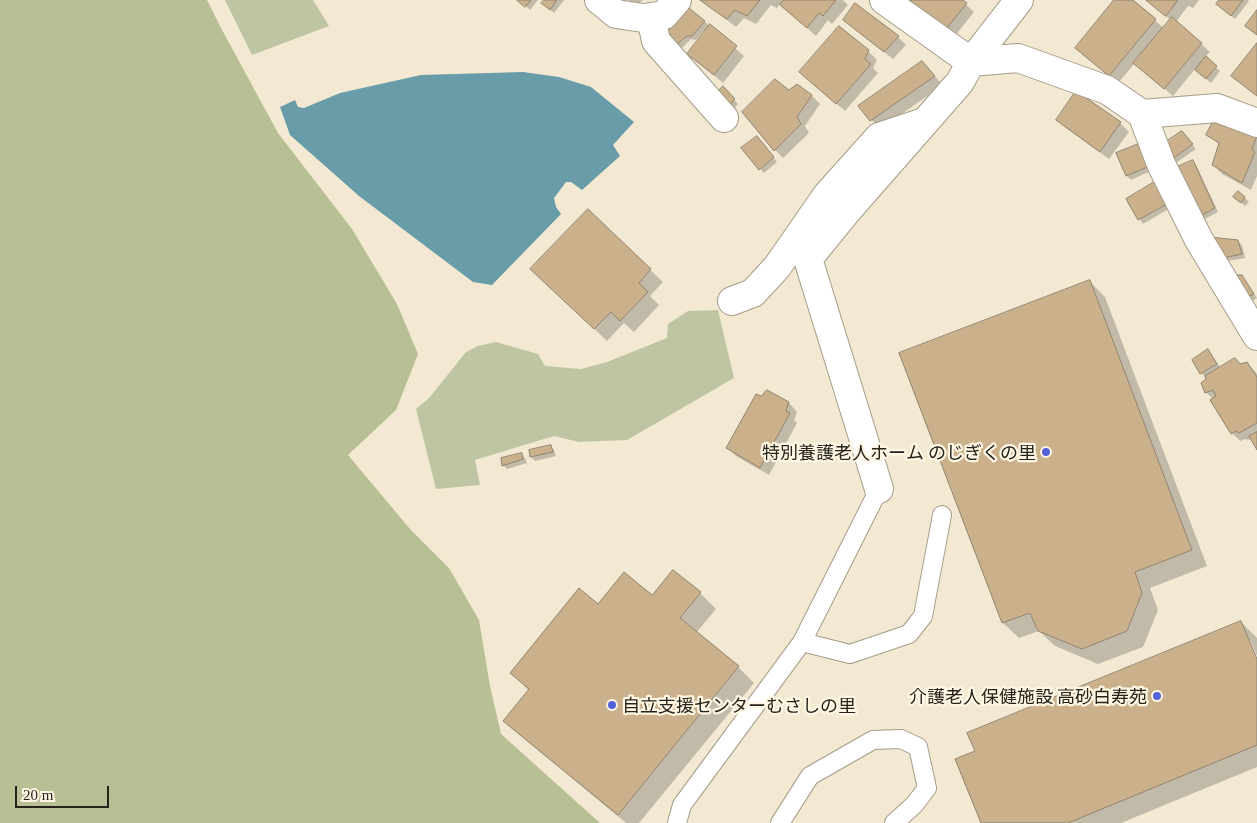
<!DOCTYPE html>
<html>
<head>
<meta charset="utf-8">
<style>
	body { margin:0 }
	#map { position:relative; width:1257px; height:823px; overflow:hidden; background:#f3e9d3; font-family:Georgia,serif }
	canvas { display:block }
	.scale { position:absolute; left:15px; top:786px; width:94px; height:22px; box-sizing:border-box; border:2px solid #26231a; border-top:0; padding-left:6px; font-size:15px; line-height:18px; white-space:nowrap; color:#26231a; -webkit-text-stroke:4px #fff7e4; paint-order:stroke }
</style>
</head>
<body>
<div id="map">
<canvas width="1257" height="823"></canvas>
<div class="scale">20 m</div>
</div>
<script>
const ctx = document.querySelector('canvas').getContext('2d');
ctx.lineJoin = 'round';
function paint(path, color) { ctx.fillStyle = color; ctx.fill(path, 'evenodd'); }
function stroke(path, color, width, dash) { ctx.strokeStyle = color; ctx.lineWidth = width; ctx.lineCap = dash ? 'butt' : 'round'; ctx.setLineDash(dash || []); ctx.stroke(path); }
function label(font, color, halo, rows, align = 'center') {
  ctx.font = font + ' Georgia,"Noto Sans JP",serif'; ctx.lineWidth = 4.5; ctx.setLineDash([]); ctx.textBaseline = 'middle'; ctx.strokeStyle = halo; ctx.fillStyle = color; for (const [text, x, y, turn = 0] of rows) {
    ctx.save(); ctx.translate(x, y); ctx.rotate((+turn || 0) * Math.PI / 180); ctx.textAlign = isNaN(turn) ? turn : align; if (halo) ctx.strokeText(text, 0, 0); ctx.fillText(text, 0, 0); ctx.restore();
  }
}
const green = new Path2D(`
	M225,0h88l16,26 -77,29z
	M718,310l16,68 -107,62 -48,2 -25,-6 -79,24 5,25 -44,4 -20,-80 13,-11 37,-46 12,-6 18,-4 42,12 7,12 36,3 26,-7 60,-24 1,-14 20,-13z`);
const forest = new Path2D(`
	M0,0h207l14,28 57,105 74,96 45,75 21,50 -22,56 -48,45 62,74 39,39 30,52 11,66 11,48 99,89h-600z`);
const water = new Path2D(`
	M523,72l36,5 32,10 43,35 -21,23 7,11 -38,34 -11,-8h-5l-12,16 2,9 5,7 -69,71 -19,-3 -114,-86 -69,-61 -10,-28 15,-7 3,7 6,1 36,-15 81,-18z`);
const shadow = new Path2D(`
	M519,0h19l-8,10z
	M546,0h18l-10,13 -11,-10z
	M628,0h15l-8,6z
	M701,0h142l5,5 -16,19 -4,-4 -12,16 -36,-32 -3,4 -6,-3 -15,19 -12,-6 -8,9z
	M911,0h50l13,12 -19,24z
	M1116,0h15l33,28 7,-8 -25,-20h53l-6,8 -5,-2 -12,16 34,30 -5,5 15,14 -9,12 -16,-14 -22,27 -38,-33 -17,20 -42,-35z
	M1221,0h26l2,1 -14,18 -13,-11z
	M844,20l54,17 8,8 -13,14z
	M704,21l40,35 -21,27 -35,-29 18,-23 -2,-1 -8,10 -5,-1 -9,9 -15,-14z
	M868,51l9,9 -4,8 5,5 -33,38 -35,-30z
	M930,71l13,14 -63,44 -20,-21z
	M797,86l15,10 8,8 -15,22 4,7 -26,25 -8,-8 14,-59z
	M723,88l15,16 -5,6 -14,-17z
	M1077,92l43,31 9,9 -20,27 -43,-31 -9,-8z
	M1223,120l34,18v38l-6,14 -29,-16 -8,-9 6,-20 -12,-10z
	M1186,137l10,12 -19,13 -4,-4z
	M760,142l17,20 -13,11 -21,-25z
	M1144,148l9,22 -22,10 -4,-4 -9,-22z
	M1192,161l4,4 22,47 -13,7 -4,-4z
	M1156,182l16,25 -29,17 -15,-25z
	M1235,197l10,1 4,4 -4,4z
	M588,211l75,71 -13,14 9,9 -25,27 -10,-9 -17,18 -63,-60z
	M1213,238l24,3 5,4 3,13 -17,3z
	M1242,276l15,22 -6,4 -4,-4z
	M1089,281l16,16 102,269 -57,22 8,22 -15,37 -45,17 -43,-18 -16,-15 -20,7 -16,-15z
	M1208,351l13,17 26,-5 10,11v73l-5,-8 -4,1 -3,-1 -5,2 -8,-8 -19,-34 -7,-7 2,-12 -1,-4 -2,1 -4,-4z
	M768,391l21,12 8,9 -3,8 3,3 -28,52 -33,-19 -8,-8 34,-51z
	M550,446l4,4 2,6 -21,5 -4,-4 -1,-6z
	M521,454l4,4 2,5 -20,6 -4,-4z
	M700,593l16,16 -20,24 42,34 16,16 -115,140h-13l-105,-87 -16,-15 24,-30 -17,-18 87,-67 53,-9z
	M1241,622l16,16v18l-7,-16h-2l9,22v105l-136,56h-139z`);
const building = new Path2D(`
	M517,0h14l-6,7z
	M544,0h13l-7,10 -9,-7z
	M700,0h60l-13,16 -12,-6 -8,9z
	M784,0h52l-13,16 -4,-3 -12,15 -27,-23z
	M910,0h53l4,3 -21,26z
	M1114,0h19l23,19 -47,57 -34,-28z
	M1146,0h32l-12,16z
	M1219,0h24l-12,16 -15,-12z
	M855,3l44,33 -15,16 -41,-32z
	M689,8l16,13 -13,15h-5l-10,8 -11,-10z
	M1257,10v25l-12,-9z
	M1172,17l30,26 -38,46 -31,-26z
	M710,24l27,22 -23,29 -27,-21z
	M839,26l30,24 -4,9 6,5 -35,40 -37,-32z
	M1257,43v53l-26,-20z
	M1206,56l11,10 -11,13 -11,-9z
	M922,61l13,15 -65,45 -12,-15z
	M775,79l14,11 8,-6 15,11 -15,22 4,7 -27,27 -32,-39z
	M723,86l12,13 -7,8 -11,-14z
	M1076,91l45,31 -21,30 -44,-32z
	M1215,118l9,1 33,17 -5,13 3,3 -13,31 -30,-18 7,-22 -13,-8z
	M1182,131l11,13 -21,15 -11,-14z
	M757,136l17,21 -15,13 -18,-22z
	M1141,143l9,23 -24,10 -10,-23z
	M1193,160l22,48 -15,8 -23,-49z
	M1156,181l13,22 -31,17 -12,-21z
	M1238,191l7,6 -4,6 -8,-6z
	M588,209l63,60 -12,14 9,9 -28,29 -9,-9 -17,17 -64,-60z
	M1210,237l28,3 4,14 -19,4z
	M1231,275h11l12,19 -8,4z
	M1090,280l102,270 -57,22 7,21 -15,38 -45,18 -44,-18 -8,-18 -28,10 -103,-270z
	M1208,349l9,15 -17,10 -8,-14z
	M1235,358l5,6 7,-2 10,15v46l-18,10 -3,-2 -5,3 -21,-34 6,-4 -3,-6 -8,3 -4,-10 5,-4 -1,-3z
	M767,390l22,12 -3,9 4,2 -30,55 -34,-20 30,-54 5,2z
	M1257,432v18l-8,-14z
	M551,445l2,7 -23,5 -1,-7z
	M522,453l1,6 -21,7 -1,-8z
	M673,570l28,22 -21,26 59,48 -121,149 -115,-94 26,-32 -19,-16 69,-85 19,16 26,-32 28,23z
	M1241,621l16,38v86l-189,78h-87l-26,-64 20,-8 -8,-18z`);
const lane = new Path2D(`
	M802,642l48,12 59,-20 14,-18 19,-101
	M677,823l5,-18 120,-163 77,-153
	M780,823l30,-47 63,-36 28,-1 17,8 9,41 -13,17 -20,18`);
const street = new Path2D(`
	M599,0l17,14 27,4 21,-3 13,-15
	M884,0l87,62 47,-4 89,32 35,24 19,50 38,76 58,96
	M651,17l5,24 68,77
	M1142,114l75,-6 40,15
	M732,301l21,-8 24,-26 50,-72 52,-58 45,-15
	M879,489l-71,-230 39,-48 113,-129 11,-20 48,-62`);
const markers = [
	[1046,452,5,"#5561d8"],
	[1157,696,5,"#5561d8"],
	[612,705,5,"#5561d8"]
];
const poiNames = [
	["特別養護老人ホーム のじぎくの里",1036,452],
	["介護老人保健施設 高砂白寿苑",1147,696],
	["自立支援センターむさしの里",622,705,"left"]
];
paint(green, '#bfc5a3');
paint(forest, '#b8bf94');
paint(water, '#679ca8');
paint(shadow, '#0003');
paint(building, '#cbb18b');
stroke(building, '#908370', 1);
stroke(lane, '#a59c87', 20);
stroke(street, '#a59c87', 30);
stroke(lane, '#fff', 18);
stroke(street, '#fff', 28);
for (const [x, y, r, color] of markers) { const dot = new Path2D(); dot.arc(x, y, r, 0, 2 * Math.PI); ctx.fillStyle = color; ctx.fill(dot); stroke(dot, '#fff7e4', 2); }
label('18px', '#26231a', '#fff7e4', poiNames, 'right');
</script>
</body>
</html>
